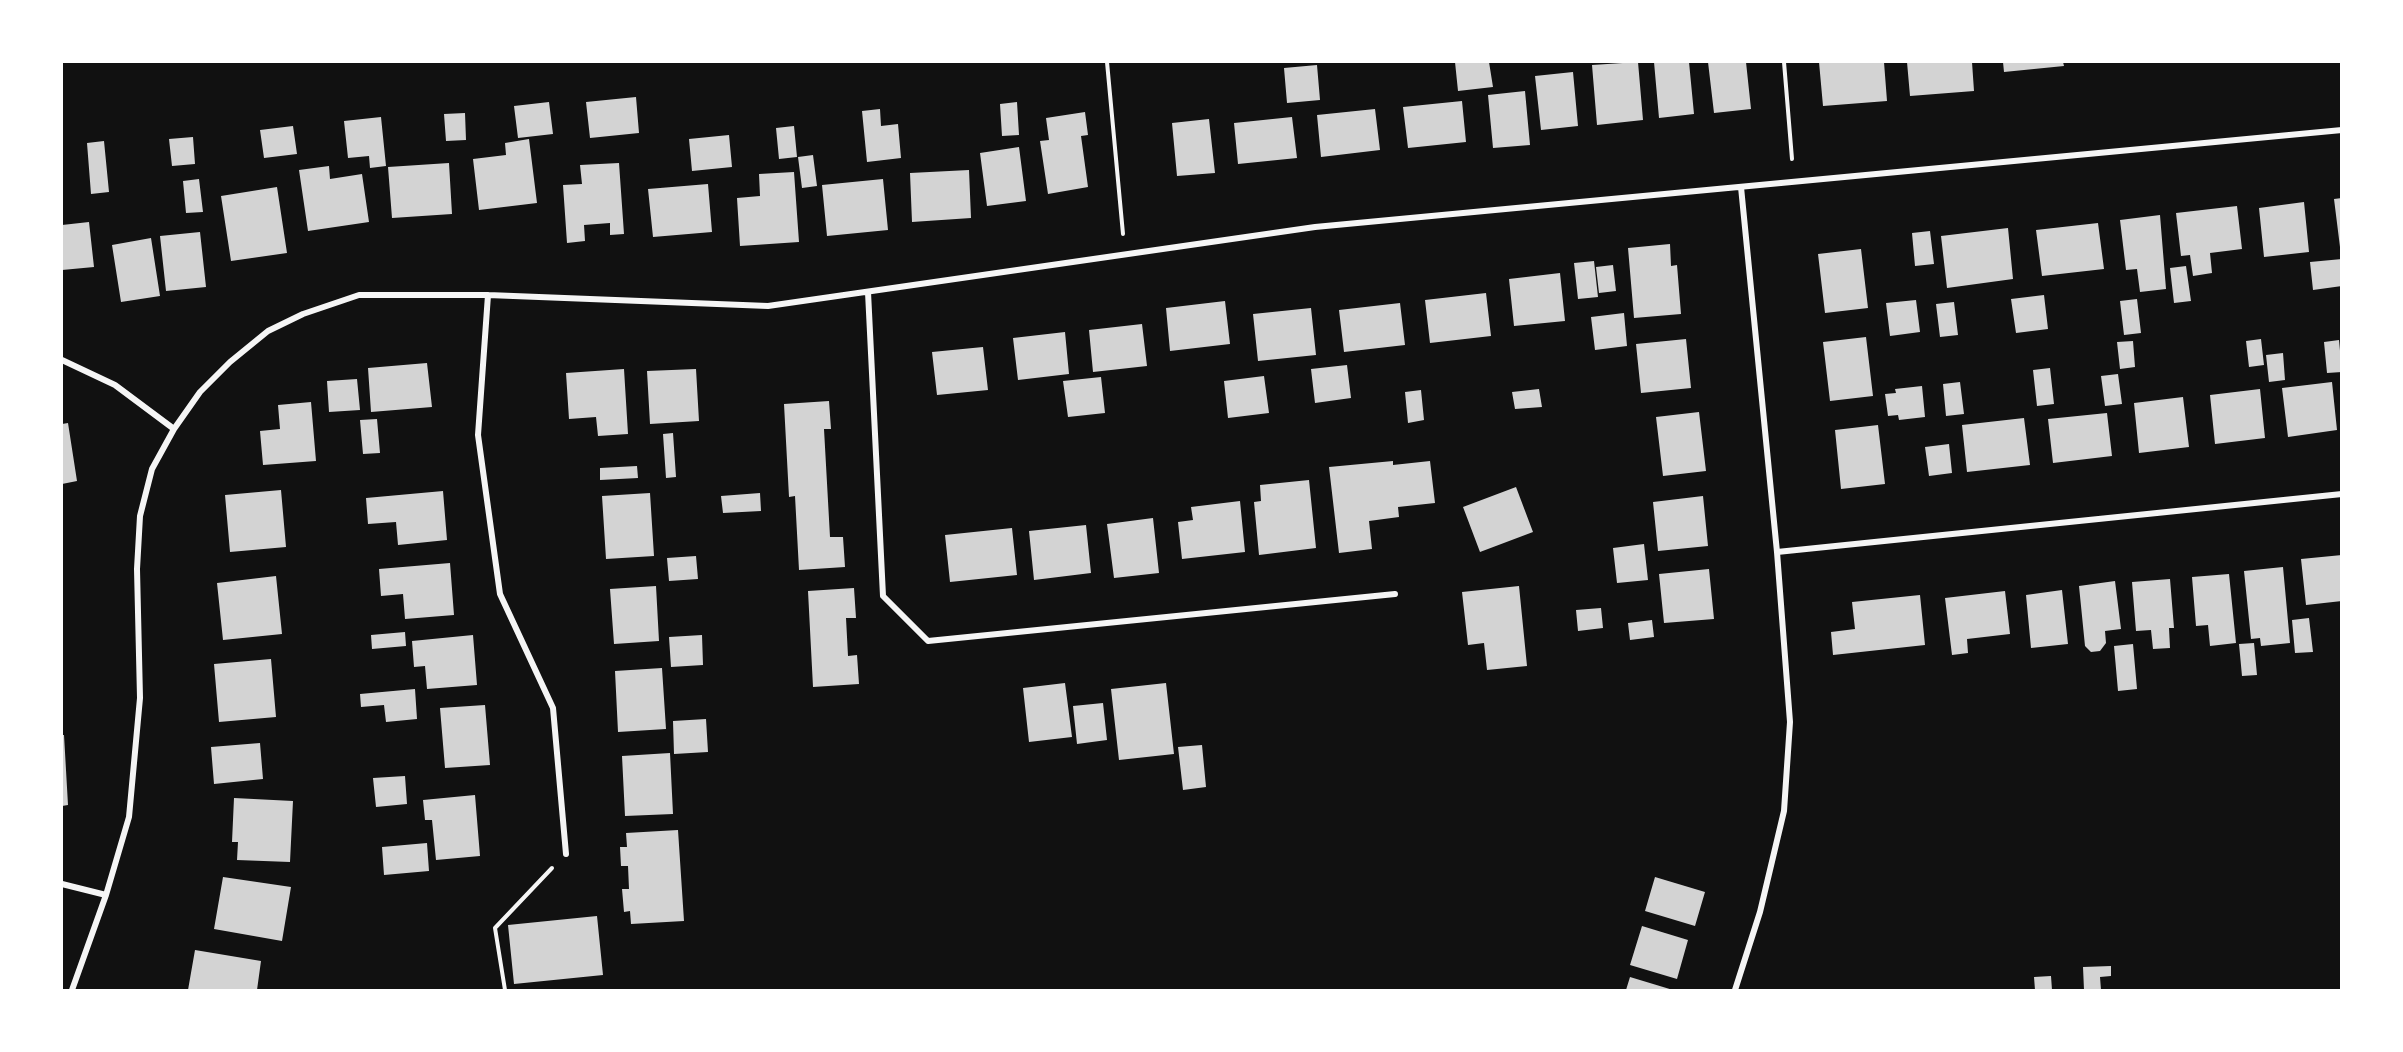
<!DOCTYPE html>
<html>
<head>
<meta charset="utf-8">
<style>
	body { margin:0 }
	#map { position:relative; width:2403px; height:1052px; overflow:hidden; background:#111; font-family:"Zilla Slab",serif }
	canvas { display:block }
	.frame { position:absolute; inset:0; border:63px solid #fff; pointer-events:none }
</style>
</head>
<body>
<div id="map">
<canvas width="2403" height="1052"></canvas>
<div class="frame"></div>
</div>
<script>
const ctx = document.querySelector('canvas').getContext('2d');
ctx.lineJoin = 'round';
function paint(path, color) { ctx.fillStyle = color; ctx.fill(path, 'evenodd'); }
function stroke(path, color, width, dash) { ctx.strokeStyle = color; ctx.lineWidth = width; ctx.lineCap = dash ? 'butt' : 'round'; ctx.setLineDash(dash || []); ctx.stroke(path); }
const building = new Path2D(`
	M1455,62h34l4,25 -35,4z
	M1638,62l5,58 -46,5 -5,-60z
	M1654,62h35l5,52 -35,4z
	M1708,62h38l5,47 -37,4z
	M1819,62h65l3,39 -64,5z
	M1907,62h65l2,29 -64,5z
	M2003,62h60l1,4 -60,6z
	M1317,65l3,35 -33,3 -3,-35z
	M1573,72l5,54 -37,4 -6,-54z
	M1525,91l5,54 -37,3 -5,-53z
	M636,97l3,36 -49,5 -4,-36z
	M1462,101l4,41 -58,6 -5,-41z
	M549,102l4,32 -35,4 -4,-32z
	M1017,102l2,33 -17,1 -2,-32z
	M880,109l1,17 17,-2 3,34 -34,4 -5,-51z
	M1375,109l5,41 -59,7 -4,-42z
	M1085,112l3,23 -7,1 7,51 -40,7 -8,-53 9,-1 -3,-22z
	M465,113l1,27 -20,1 -2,-27z
	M381,117l5,49 -16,2 -1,-12 -21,2 -4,-37z
	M1292,117l5,41 -59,6 -4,-41z
	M1209,119l6,54 -38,3 -5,-53z
	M293,126l4,28 -33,4 -4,-28z
	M794,126l3,31 -18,2 -3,-31z
	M729,135l3,32 -40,4 -3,-32z
	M193,137l2,27 -23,2 -3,-27z
	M529,139l8,64 -58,7 -6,-51 33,-4 -1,-12z
	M104,141l5,51 -18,2 -4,-51z
	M1019,147l7,54 -39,5 -7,-53z
	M813,155l4,31 -15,2 -4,-31z
	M449,163l3,51 -60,4 -4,-51z
	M619,163l5,71 -14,1v-12l-26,2 1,16 -18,2 -4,-58 19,-1 -2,-19z
	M329,166l1,13 32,-5 7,48 -61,9 -9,-61z
	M969,170l2,48 -59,4 -2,-49z
	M794,172l5,70 -59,4 -3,-48 23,-2 -1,-22z
	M199,179l4,33 -17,1 -3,-32z
	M883,179l5,51 -61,6 -5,-51z
	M708,184l4,48 -59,5 -5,-48z
	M277,187l10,66 -56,8 -10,-65z
	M2342,198v49h-2l-6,-48z
	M2304,202l5,50 -45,5 -5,-49z
	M2237,206l5,43 -32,4 2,20 -19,3 -3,-21 -9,1 -5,-43z
	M2160,215l6,74 -26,3 -3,-23 -11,1 -6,-50z
	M89,222l5,45 -32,3v-45z
	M2098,223l6,46 -62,7 -6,-46z
	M2008,228l5,51 -66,9 -6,-52z
	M1930,231l4,33 -19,2 -3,-33z
	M200,232l6,55 -40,4 -6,-55z
	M151,238l9,58 -39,6 -9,-57z
	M1670,244l1,22 6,-1 4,49 -47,4 -6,-70z
	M1861,249l7,59 -43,5 -7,-59z
	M2342,259v27l-29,4 -3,-28z
	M1594,261l4,36 -20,2 -4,-36z
	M1613,265l3,26 -17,2 -3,-26z
	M2186,266l5,35 -17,2 -4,-35z
	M1560,273l5,48 -51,5 -5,-47z
	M1486,293l5,43 -61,7 -5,-43z
	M2044,295l4,34 -32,4 -5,-34z
	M2137,299l4,34 -17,2 -4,-34z
	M1916,300l4,32 -30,4 -4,-33z
	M1225,301l5,43 -60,7 -4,-43z
	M1954,302l4,33 -18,2 -4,-33z
	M1400,303l5,42 -61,7 -5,-42z
	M1311,308l5,47 -58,6 -5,-47z
	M1624,313l3,33 -32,4 -4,-33z
	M1142,324l5,42 -54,6 -4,-42z
	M1065,332l4,42 -51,6 -5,-42z
	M1866,337l7,59 -43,5 -7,-59z
	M1686,339l5,49 -50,5 -5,-49z
	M2261,339l3,26 -15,2 -3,-26z
	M2339,340l3,32 -15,1 -3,-31z
	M2133,341l2,26 -15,2 -3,-27z
	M983,347l5,43 -51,5 -5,-43z
	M2283,353l2,27 -16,2 -3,-27z
	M427,363l5,44 -61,5 -3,-44z
	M1347,365l4,33 -36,5 -4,-34z
	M2050,368l4,36 -17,2 -4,-36z
	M624,369l4,65 -30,2 -2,-19 -27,2 -3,-46z
	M696,369l3,52 -49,3 -3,-53z
	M2118,374l4,30 -17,2 -4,-30z
	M1264,376l5,37 -41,5 -4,-37z
	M1101,377l4,36 -37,4 -5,-36z
	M357,379l3,31 -31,2 -2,-31z
	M1960,382l4,32 -18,2 -3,-32z
	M2332,382l5,48 -49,7 -6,-49z
	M1922,386l3,31 -26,3 -1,-5 -10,1 -3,-22 11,-1 -1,-4z
	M1539,389l3,18 -27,2 -3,-17z
	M2260,389l5,49 -50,6 -5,-49z
	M1421,390l3,30 -16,3 -3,-31z
	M2183,397l6,50 -50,6 -5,-50z
	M829,401l2,28h-7l6,108h13l2,30 -46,3 -4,-74 -6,1 -5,-93z
	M311,402l5,59 -53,4 -3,-34 20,-2 -2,-24z
	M1699,412l7,59 -43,5 -7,-59z
	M2107,413l5,43 -59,7 -5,-44z
	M2024,418l6,47 -63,7 -5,-47z
	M377,419l3,34 -17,1 -3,-34z
	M68,423l9,58 -15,3v-60z
	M1878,425l7,59 -44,5 -6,-59z
	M673,433l3,44 -10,1 -3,-44z
	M1949,444l3,29 -23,3 -4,-29z
	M1393,461v4l37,-4 5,42 -37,4 1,10 -30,4 3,28 -33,4 -10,-86z
	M637,466l1,12 -38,2v-12z
	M1309,480l7,68 -57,7 -5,-53 7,-1 -1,-16z
	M1516,487l17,45 -53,20 -17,-45z
	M281,490l5,57 -56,5 -5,-57z
	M443,491l4,49 -49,5 -2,-23 -28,2 -2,-26z
	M650,493l4,63 -48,3 -4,-63z
	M760,493l1,18 -38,2 -2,-17z
	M1703,496l5,50 -50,5 -5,-49z
	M1240,501l5,51 -63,7 -4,-37 15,-2 -2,-13z
	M1153,518l6,55 -45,5 -7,-54z
	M1086,525l5,48 -57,7 -5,-49z
	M1012,528l5,47 -67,7 -5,-47z
	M1644,544l4,36 -31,3 -4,-35z
	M2342,555v46l-36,4 -5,-46z
	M696,556l2,23 -29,2 -2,-23z
	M450,563l4,52 -49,4 -2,-25 -22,2 -2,-27z
	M2283,567l7,76 -29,3 -1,-8 -9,1 -7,-68z
	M1709,569l5,50 -50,4 -5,-49z
	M2229,574l7,69 -26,3 -2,-21 -12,1 -4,-49z
	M276,576l6,58 -59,6 -6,-57z
	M2170,579l4,49h-5l1,20 -17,1 -2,-19 -15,1 -4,-49z
	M2115,581l6,48 -16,2 1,12 -6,8 -9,1 -6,-6 -6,-60z
	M656,586l3,55 -45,3 -4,-55z
	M1519,586l8,80 -40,4 -3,-27 -16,2 -6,-53z
	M854,588l2,30h-10l2,38 9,-1 2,29 -46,3 -5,-96z
	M2062,590l6,54 -37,4 -5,-53z
	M2005,591l5,43 -43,5 1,14 -16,2 -7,-57z
	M1920,595l5,50 -92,10 -2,-23 24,-3 -3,-27z
	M1601,608l2,20 -25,3 -2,-21z
	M2309,618l4,34 -18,1 -3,-33z
	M1652,620l2,17 -24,3 -2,-17z
	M405,632l1,14 -34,3 -1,-14z
	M473,635l4,50 -50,4 -2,-23 -11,1 -2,-26z
	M702,635l1,30 -32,2 -2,-30z
	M2254,643l3,32 -15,1 -3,-32z
	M2133,644l4,45 -19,2 -4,-45z
	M271,659l5,58 -57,5 -5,-58z
	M662,668l4,61 -48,3 -3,-61z
	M1065,683l7,54 -43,5 -6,-54z
	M1166,683l8,71 -55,6 -8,-71z
	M415,689l2,30 -31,3 -2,-17 -23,2 -1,-13z
	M1103,703l4,37 -30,4 -4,-38z
	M485,705l5,60 -45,3 -5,-60z
	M706,719l2,33 -34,2 -1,-33z
	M62,735h2l4,70 -6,1z
	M260,743l3,36 -49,5 -3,-37z
	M1202,745l4,42 -23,3 -5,-43z
	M670,753l3,61 -48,2 -3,-60z
	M405,776l2,28 -31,3 -3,-29z
	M475,795l5,61 -44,4 -4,-40h-7l-2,-20z
	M234,798l59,3 -3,61 -53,-2 1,-18h-6z
	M678,830l6,91 -53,3 -1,-13 -6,1 -2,-23h7l-1,-23h-7l-1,-19h7l-1,-14z
	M427,843l2,28 -45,4 -2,-28z
	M223,877l68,10 -9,54 -68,-12z
	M1655,877l50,15 -10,34 -50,-15z
	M597,916l6,59 -89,9 -6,-59z
	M1642,926l46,14 -11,39 -47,-14z
	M195,950l66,11 -4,29h-69z
	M2111,966v10l-11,1 1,13h-17l-1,-23z
	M2051,976l1,14h-17l-1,-13z
	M1630,977l43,13h-47z`);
const path = new Path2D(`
	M1107,62l16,172
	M1784,62l8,97
	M505,990l-10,-62 57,-60`);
const minor = new Path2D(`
	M868,292l15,304 45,45 467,-47
	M488,295l-10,140 22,159 53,114 13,146
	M62,360l53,25 59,44
	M1777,552l565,-58
	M62,884l44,11
	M72,990l34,-95 23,-78 11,-119 -3,-129 3,-53 12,-47 22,-40 26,-37 30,-30 38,-31 35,-17 56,-19h129l280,11 547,-79 1027,-97
	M1735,990l25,-78 24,-101 6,-89 -13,-170 -36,-365`);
paint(building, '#d3d3d3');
stroke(path, '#f5f5f5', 4);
stroke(minor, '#f5f5f5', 6);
</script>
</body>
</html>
